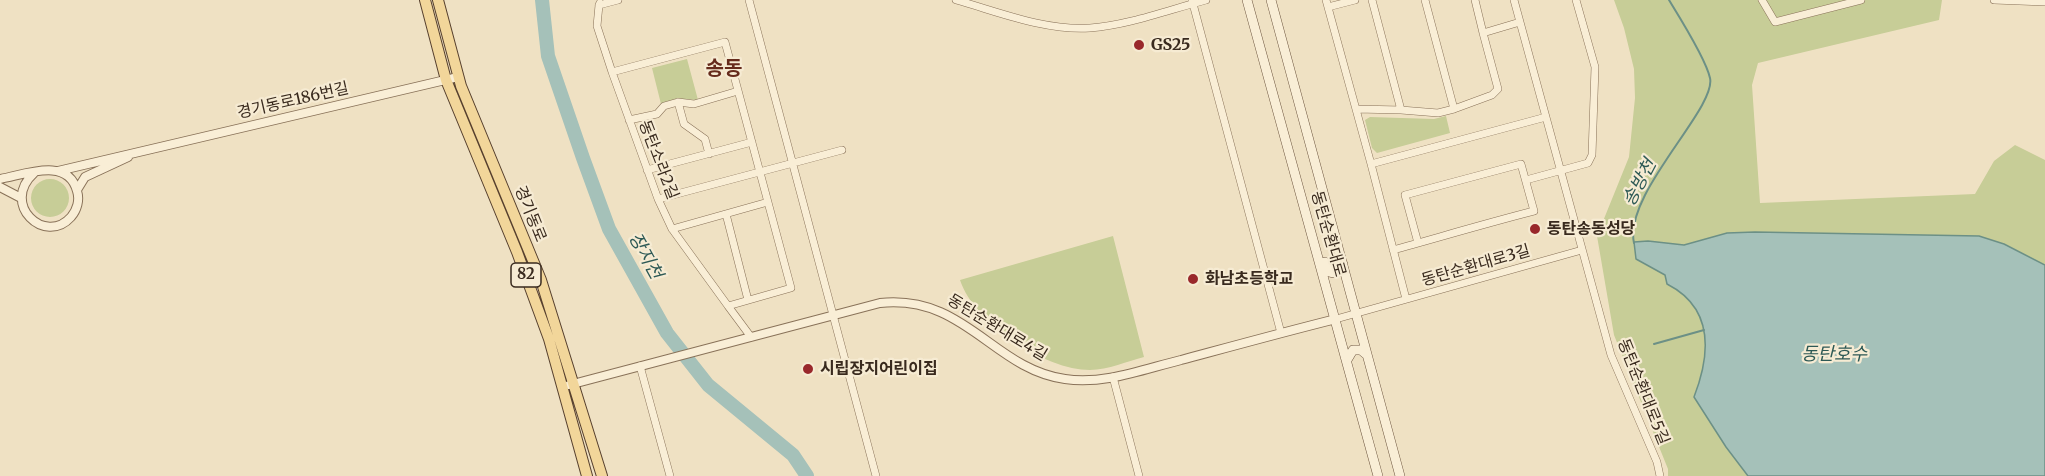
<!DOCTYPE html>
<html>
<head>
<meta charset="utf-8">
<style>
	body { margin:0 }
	canvas { display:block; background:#efe1c3 }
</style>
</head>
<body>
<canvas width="2045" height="476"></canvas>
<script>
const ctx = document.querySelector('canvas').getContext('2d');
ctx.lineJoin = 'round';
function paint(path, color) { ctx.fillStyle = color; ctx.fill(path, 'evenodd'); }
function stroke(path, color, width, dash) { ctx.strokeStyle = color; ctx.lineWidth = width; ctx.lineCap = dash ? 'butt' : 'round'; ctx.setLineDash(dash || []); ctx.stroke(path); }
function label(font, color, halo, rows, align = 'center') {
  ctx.font = font + ' Merriweather,"Noto Sans KR",serif'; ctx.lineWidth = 4.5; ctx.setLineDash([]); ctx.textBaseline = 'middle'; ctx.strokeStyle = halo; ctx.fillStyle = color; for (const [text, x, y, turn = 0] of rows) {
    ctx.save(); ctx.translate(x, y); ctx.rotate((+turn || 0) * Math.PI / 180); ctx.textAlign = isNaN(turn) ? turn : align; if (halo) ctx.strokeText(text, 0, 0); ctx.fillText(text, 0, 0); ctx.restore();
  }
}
const green = new Path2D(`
	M1614,0h328l-3,20 -181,43 -6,22 8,118 215,-9 19,-33 21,-16 30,15v316h-377v-7l-54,-134 -17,-99 32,-79 6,-59 -1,-29 -10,-41z
	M687,59l11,41 -17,-1 -20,5 -9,-36z
	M1446,116l4,17 -73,20 -5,-5 -7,-28 5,-3 64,2z
	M31 198a19 19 0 1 1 38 0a19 19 0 1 1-38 0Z
	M1113,236l31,121c-16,4 -36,13 -54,13 -45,0 -116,-47 -130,-90z`);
const water = new Path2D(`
	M1755,232l224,4 25,8 41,21v211h-297l-22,-29 -32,-50c17,-44 20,-89 -27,-113l-2,-9 -29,-16 -2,-17 14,-1 36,4 43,-12z`);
const stream = new Path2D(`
	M1634,243c-11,-49 83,-135 76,-165 -4,-19 -30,-60 -41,-78
	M1654,344l50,-14`);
const river = new Path2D(`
	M542,0l6,56 35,102 26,71 58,104 41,52 85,70 14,21`);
const minor = new Path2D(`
	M749,0l127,476
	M956,0c43,12 89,31 134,28 39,-3 78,-18 116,-28
	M1192,0l89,333
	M1326,0l45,164 175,-47
	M1372,0l29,110 37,3 16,-4 -29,-109
	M1475,0l8,33 37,-11
	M1514,0l97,355 46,107 3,14
	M1762,0l13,22 86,-22
	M1994,0l51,2
	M600,3l-1,2 19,-5
	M599,5l-2,21 15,46
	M1328,7l27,-7
	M725,42l66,246 -63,18 -56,-77 -14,-30 -46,-127z
	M678,102l6,22 21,15 4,15
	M1356,109l45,1
	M1454,109l38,-14 6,-6 -15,-56
	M629,120l28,-6 7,-8 14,-4 16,2 44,-13
	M1371,164l35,135
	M647,170l105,-28
	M1526,180l62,-17 4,-8 3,-88 -19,-67
	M658,199l184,-49
	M726,214l22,86
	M672,229l96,-27
	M1393,250c47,-13 94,-27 141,-39l-13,-47 -116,31 13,48
	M728,306l23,31
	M1336,319l246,-69
	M640,366l30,110
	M1113,377l26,99`);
const tertiary = new Path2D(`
	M58,171l400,-94
	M0,179c24,-4 68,-23 77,12 3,9 0,19 -6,26 -26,29 -71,-13 -37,-44
	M0,187l21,11
	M77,190l8,-13 43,-20
	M569,385l311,-82c85,-9 113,66 185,76 39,6 79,-10 116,-19 52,-14 103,-28 155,-41`);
const secondary = new Path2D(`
	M1247,0l131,476
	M1271,0l129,476
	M1325,262l4,10 4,1 10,-9
	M1347,360l6,-10h8l6,5`);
const primary = new Path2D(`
	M425,0l21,80 71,172 32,87 38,137
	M438,0l23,86 80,194 61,196`);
const markers = [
	[1139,45,6,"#99282b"],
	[1535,229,6,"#99282b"],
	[1193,279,6,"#99282b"],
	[808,369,6,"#99282b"]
];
const shields = [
	[526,275,30]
];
const shieldNames = [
	["82",526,275]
];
const poiNames = [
	["GS25",1151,45],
	["동탄송동성당",1547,229],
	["화남초등학교",1205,279],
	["시립장지어린이집",820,369]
];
const streetNames = [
	["경기동로186번길",293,101,-13],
	["동탄소라2길",658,160,69],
	["경기동로",530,214,68],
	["동탄순환대로",1328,234,74],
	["동탄순환대로3길",1476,266,-16],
	["동탄순환대로4길",997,328,31],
	["동탄순환대로5길",1643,392,68]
];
const waterNames = [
	["송방천",1640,183,-62],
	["장지천",645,256,61],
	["동탄호수",1834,355]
];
const quarterNames = [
	["송동",724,69]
];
paint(green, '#c7cd97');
paint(water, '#a5c1b9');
stroke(water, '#6c9086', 1.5);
stroke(stream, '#6c9086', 2);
stroke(river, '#a5c1b9', 14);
stroke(minor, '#897259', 8);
stroke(tertiary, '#897259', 10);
stroke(secondary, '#6b533d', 10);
stroke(primary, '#57402e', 12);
stroke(minor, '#f9eed6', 7);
stroke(tertiary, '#f9eed6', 8);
stroke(secondary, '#f9eed6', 9);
stroke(primary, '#f2d69a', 10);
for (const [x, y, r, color] of markers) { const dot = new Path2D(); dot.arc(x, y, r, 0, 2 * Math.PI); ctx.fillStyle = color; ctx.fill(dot); stroke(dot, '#f6ebd3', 2); }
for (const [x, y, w] of shields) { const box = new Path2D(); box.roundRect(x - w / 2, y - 12, w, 24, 4.5); ctx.fillStyle = '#f6ebd3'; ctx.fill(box); stroke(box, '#392a1e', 1.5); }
label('bold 15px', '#392a1e', null, shieldNames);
label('bold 16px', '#392a1e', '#f6ebd3', poiNames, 'left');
label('16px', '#392a1e', '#f6ebd3', streetNames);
label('italic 18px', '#2d5955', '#f6ebd3', waterNames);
label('bold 20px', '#662b1c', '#f6ebd3', quarterNames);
</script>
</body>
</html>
